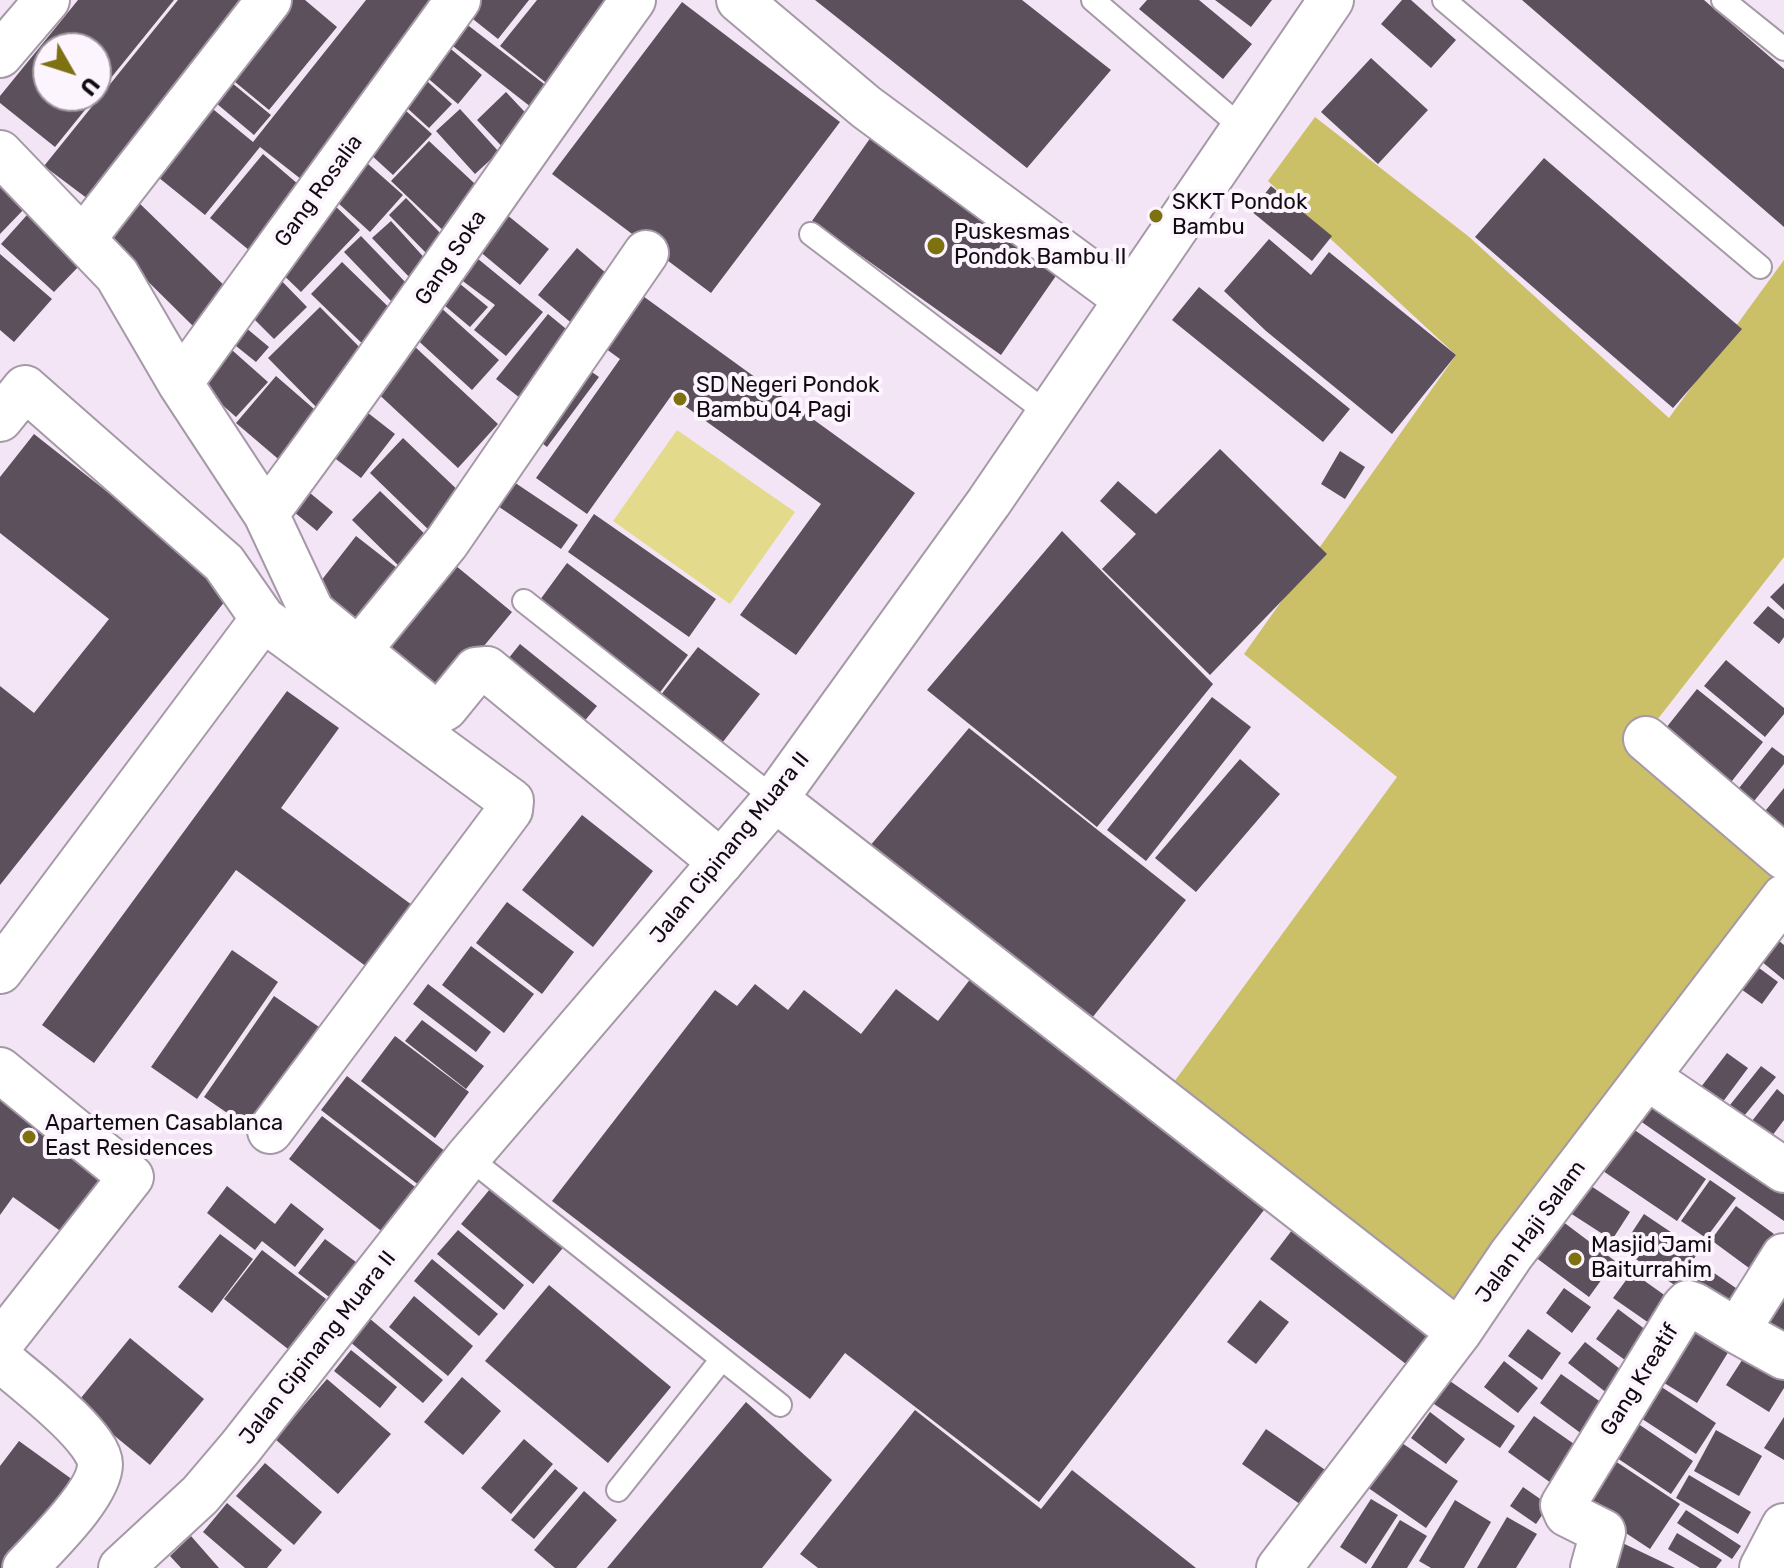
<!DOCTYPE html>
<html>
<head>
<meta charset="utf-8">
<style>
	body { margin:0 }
	#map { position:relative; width:1784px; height:1568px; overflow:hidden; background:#f3e5f5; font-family:Rubik,sans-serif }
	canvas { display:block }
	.north { position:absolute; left:32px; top:32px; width:80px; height:80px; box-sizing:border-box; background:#fdf5fe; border:2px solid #9e979f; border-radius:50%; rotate:129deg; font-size:22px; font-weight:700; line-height:32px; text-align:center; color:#100b10 }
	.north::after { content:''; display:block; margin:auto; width:28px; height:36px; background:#7d7112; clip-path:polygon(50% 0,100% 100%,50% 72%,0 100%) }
</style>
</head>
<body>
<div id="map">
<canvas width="1784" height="1568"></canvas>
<div class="north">U</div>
</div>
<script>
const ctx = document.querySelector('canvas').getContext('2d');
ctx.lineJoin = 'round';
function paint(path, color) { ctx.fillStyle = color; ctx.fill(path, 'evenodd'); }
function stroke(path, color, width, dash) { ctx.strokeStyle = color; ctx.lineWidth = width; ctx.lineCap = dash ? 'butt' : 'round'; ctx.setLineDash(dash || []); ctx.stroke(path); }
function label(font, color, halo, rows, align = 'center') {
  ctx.font = font + ' Rubik,sans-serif'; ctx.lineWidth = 8; ctx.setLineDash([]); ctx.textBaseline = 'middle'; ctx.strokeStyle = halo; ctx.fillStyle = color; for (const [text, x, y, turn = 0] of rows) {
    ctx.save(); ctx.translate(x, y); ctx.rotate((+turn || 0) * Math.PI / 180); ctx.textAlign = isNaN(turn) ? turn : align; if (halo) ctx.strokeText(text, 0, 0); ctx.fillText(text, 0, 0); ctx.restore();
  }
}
const green = new Path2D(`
	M677,430l118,82 -65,92 -117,-83z`);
const forest = new Path2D(`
	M1315,117l153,119 201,182 115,-158v297l-141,181 141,123v28l-326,432 -295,-224 234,-320 -153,-123 212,-299 -188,-174z`);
const building = new Path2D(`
	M78,0h96l-119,147 -55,-44v-7zM48,48h48v48h-48z
	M178,0h68l-154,202 -48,-36z
	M284,0h21l32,27 -68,83 -46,-38z
	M366,0h86l-146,183 -46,-36 -55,68 -52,-42 55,-68 45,37z
	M465,0h64l-31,39 -39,-31z
	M537,0h89l-71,90 -55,-44z
	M815,0h207l89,70 -84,98z
	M1147,0h52l53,44 -29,35 -84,-70z
	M1215,0h57l-21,27z
	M1402,0h9l45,40 -25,28 -50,-44z
	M1522,0h182l80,69v158z
	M682,2l158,120 -129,171 -159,-119z
	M456,16l105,81 -16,21 -105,-82z
	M440,40l42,35 -24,29 -41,-35z
	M1371,58l57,52 -50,54 -57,-52z
	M417,72l35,32 -23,24 -35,-32z
	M226,78l45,37 -17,20 -44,-37z
	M506,92l31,33 -29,28 -31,-33z
	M396,102l36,32 -39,41 -35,-32z
	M460,109l39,43 -24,22 -39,-43z
	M871,137l189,133 -59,85 -189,-134z
	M429,141l59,55 -38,41 -59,-56z
	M263,154l50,43 -52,63 -51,-42z
	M359,156l44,39 -33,37 -44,-40z
	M1544,158l198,171 -69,79 -198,-171z
	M0,183l26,24 -26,27z
	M1271,186l61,50 -20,25 -61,-50z
	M406,198l39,40 -17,17 -39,-40z
	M136,200l96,93 -36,36 -95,-94z
	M331,202l29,28 -59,62 -29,-28z
	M501,210l48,39 -29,36 -48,-40z
	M27,215l53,50 -26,27 -53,-48z
	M391,221l38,42 -18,16 -39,-41z
	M361,236l47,49 -17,16 -47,-49z
	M1269,239l42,36 18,-23 127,103 -64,79 -126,-103 -42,-40z
	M577,248l37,32 -39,46 -37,-31z
	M0,254l52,45 -38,43 -14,-12z
	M472,254l71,58 -37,44 -32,-26 21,-25 -39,-29z
	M342,262l61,59 -31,32 -61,-59z
	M273,272l34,35 -33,32 -34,-34z
	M448,274l40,33 -18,20 -39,-33z
	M1199,287l151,122 -27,33 -151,-122z
	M636,291l279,202 -119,162 -56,-40 81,-111 -150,-108 -84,118 -51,-36 84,-119 -22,-16z
	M439,306l60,54 -27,30 -60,-55z
	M320,307l54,55 -52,51 -54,-55z
	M548,314l34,28 -52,64 -34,-27z
	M239,322l30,25 -13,15 -30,-24z
	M224,343l44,39 -32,35 -43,-38z
	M413,345l85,79 -40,44 -86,-80z
	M579,363l20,14 -52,70 -19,-15z
	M276,376l53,46 -39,47 -54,-46z
	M354,402l41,32 -34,44 -41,-31z
	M34,434l199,157 -233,294v-199l34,27 75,-94 -109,-86v-56z
	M403,438l62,59 -34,35 -61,-59z
	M1220,449l107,105 -117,121 -108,-106 34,-35 -36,-33 18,-20 38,33z
	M1340,451l25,16 -20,32 -24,-15z
	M499,472l79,53 -17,24 -78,-53z
	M304,488l29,24 -16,19 -29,-24z
	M380,491l49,47 -28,30 -49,-48z
	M594,514l122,85 -27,38 -121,-85z
	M1062,531l151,153 -116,143 -170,-137z
	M356,536l50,39 -55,66 -41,-46z
	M444,556l68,56 -76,92 -68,-58z
	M567,563l121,92 -30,40 -121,-91z
	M1784,583v27l-14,-13z
	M1768,606l16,13v18l-5,7 -26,-21z
	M520,644l77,62 -25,30 -76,-62z
	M698,647l62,47 -41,53 -62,-47z
	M1726,660l58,48v6l-19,23 -61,-51z
	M1697,689l66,53 -43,54 -66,-53z
	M287,691l52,37 -58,80 135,100 -45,62 -135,-100 -142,193 -52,-38z
	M1212,697l39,30 -105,134 -39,-31z
	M969,728l217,172 -102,128 -225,-169z
	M1772,747l12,9v8l-38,47 -15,-13z
	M1240,759l40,35 -84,98 -41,-34z
	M1784,788v65l-32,-26z
	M582,815l71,56 -60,76 -71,-57z
	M507,902l67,50 -32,42 -66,-51z
	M1778,940l6,5v35l-23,-19z
	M471,946l63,48 -30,39 -62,-48z
	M232,950l46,32 -81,117 -46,-32z
	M1747,959l31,23 -16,22 -31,-22z
	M978,969l296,228 -235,305 -194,-149 -35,46 -258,-198 163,-211 22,16 18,-22 33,26 16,-20 57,44 35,-45 42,32z
	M428,984l63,48 -15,20 -63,-48z
	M274,996l48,33 -70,101 -48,-33z
	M422,1020l62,46 -18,23 -61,-48z
	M395,1036l74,56 -34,46 -74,-57z
	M1727,1053l21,15 -26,35 -21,-16z
	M1761,1066l15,11 -32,39 -14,-11z
	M347,1076l103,79 -26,34 -103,-79z
	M1653,1086l131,91v44l-151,-105z
	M1777,1089l7,6v25l-12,16 -20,-15z
	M0,1094l117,86 -44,60 -60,-43 -13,18z
	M322,1116l101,77 -34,44 -100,-78z
	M1633,1129l73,50 -29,42 -74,-50z
	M1710,1180l26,18 -30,40 -25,-17z
	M1585,1182l45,30 -18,28 -45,-29z
	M495,1183l72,60 -34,41 -72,-60z
	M227,1186l48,38 16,-21 33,26 -29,38 -33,-26 -7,9 -48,-37z
	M1736,1206l38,28 -25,34 -38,-28z
	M1644,1214l55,37 -23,35 -55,-37z
	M1302,1217l145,111 -32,43 -145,-112z
	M1562,1221l53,40 -26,36 -54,-40z
	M458,1230l66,55 -20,25 -67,-56z
	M220,1234l33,25 -41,54 -34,-26z
	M325,1239l35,26 -27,35 -35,-27z
	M262,1250l64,49 -38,50 -64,-50z
	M432,1259l66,55 -19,22 -65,-55z
	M1701,1264l48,33 -16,24 -49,-32z
	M1632,1272l45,32 -18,26 -46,-32z
	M549,1285l122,102 -63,76 -123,-102z
	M1564,1288l27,19 -19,26 -26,-20z
	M1776,1292l8,6v53l-33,-24z
	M414,1296l59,50 -25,30 -59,-49z
	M1260,1300l29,22 -33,42 -29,-22z
	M1618,1309l40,30 -22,29 -40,-29z
	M369,1318l74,62 -20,23 -74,-62z
	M1692,1321l40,25 -35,57 -41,-25z
	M1528,1329l33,24 -19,27 -34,-24z
	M130,1338l74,61 -54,66 -74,-61z
	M1585,1342l48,37 -17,21 -48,-37z
	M351,1350l46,37 -17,21 -46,-37z
	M1746,1354l38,24v10l-15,24 -43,-27z
	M1504,1361l34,27 -20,25 -34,-26z
	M1561,1374l51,36 -22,30 -50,-37z
	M462,1377l39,34 -38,44 -39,-33z
	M327,1379l64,55 -53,60 -63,-55z
	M1447,1379l68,47 -15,22 -69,-46z
	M1657,1384l59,39 -20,31 -60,-39z
	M746,1402l86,78 -70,88h-155z
	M915,1410l126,99 31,-39 124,98h-378l-18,-14z
	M1430,1412l35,27 -19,25 -35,-26z
	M1534,1416l50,35 -26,37 -50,-36z
	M1784,1417v43l-20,-12z
	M1631,1419l62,42 -22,33 -63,-42z
	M1266,1429l68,47 -24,35 -68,-47z
	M1716,1430l46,26 -23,40 -45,-25z
	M524,1439l29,25 -42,50 -30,-26z
	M19,1441l54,39 -64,88h-9v-102z
	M1399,1441l59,40 -32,47 -59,-41z
	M1606,1455l74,49 -30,45 -74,-49z
	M265,1463l57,49 -28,33 -58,-49z
	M555,1469l23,19 -44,51 -23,-19z
	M1689,1475l62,37 -13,22 -62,-36z
	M1523,1487l26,18 -13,19 -26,-18z
	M584,1491l33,29 -41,48h-21l-21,-18z
	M1371,1499l27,16 -32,49 -26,-17z
	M1455,1500l36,22 -27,46h-33l-12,-7z
	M227,1503l55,47 -15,18h-22l-42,-36z
	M1686,1510l55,36 -9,13 -55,-36z
	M1507,1517l30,17 -21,34h-39z
	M1400,1520l27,16 -20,32h-36z
	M1677,1533l45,27 -6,8h-16l-32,-19z
	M191,1536l28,32h-38l-11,-12z
	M1612,1538l63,30h-75z`);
const lane = new Path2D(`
	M1093,0l148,127
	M1444,0l316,267
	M1723,0l61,49
	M811,234l236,179
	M524,601l251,198
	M468,1157l312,248
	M618,1490l104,-131`);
const street = new Path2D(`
	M739,0l127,107 260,192
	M0,55l47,-55
	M0,153l117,122 63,108 86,131 46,98 123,101 10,-5 31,-38 11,-1 234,193
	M83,239l186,-239
	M180,383l278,-383
	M0,419l25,-31 199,175 39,56 248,182 -1,9 -240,321
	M266,514c126,-169 244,-343 367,-514
	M358,651l89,-109 199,-289
	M1646,739l138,118
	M775,799l684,533
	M0,971l263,-352
	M0,1070l131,107 -131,167
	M1647,1077l137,93
	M1737,1331l47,26
	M0,1359c22,19 100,78 100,105 0,30 -55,82 -75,104
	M1279,1568l180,-236 52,-77 273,-358
	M1593,1568l10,-36 -36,-18 -4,-9 121,-198 4,-4 6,2 43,26 47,-75
	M1762,1568l22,-42`);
const secondary = new Path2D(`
	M121,1568l79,-73 40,-47 228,-291 307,-358 214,-297 342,-502`);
const markers = [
	[1156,216,8,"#7d7112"],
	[936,246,10,"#7d7112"],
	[680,399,8,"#7d7112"],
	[29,1137,8,"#7d7112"],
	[1575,1259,8,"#7d7112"]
];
const streetNames = [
	["Gang Rosalia",319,191,-54],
	["Gang Soka",451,258,-56],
	["Jalan Cipinang Muara II",730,848,-51],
	["Jalan Haji Salam",1531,1232,-54],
	["Jalan Cipinang Muara II",318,1348,-52],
	["Gang Kreatif",1640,1380,-58]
];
const poiNames = [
	["SKKT Pondok",1172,203],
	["Bambu",1172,228],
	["Puskesmas",954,233],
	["Pondok Bambu II",954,258],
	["SD Negeri Pondok",696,386],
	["Bambu 04 Pagi",696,411],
	["Apartemen Casablanca",45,1124],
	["East Residences",45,1149],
	["Masjid Jami",1591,1246],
	["Baiturrahim",1591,1271]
];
paint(green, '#e4da8b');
paint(forest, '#cbbf68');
paint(building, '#5c505d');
stroke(lane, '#a599a7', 26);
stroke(street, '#a599a7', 48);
stroke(secondary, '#a599a7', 48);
stroke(lane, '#fff', 22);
stroke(street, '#fff', 44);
stroke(secondary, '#fff', 44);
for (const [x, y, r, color] of markers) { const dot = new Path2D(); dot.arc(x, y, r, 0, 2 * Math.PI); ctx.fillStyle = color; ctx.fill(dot); stroke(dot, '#fdf5fe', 3); }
label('22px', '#100b10', '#fdf5fe', streetNames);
label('22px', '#100b10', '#fdf5fe', poiNames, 'left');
</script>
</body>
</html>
